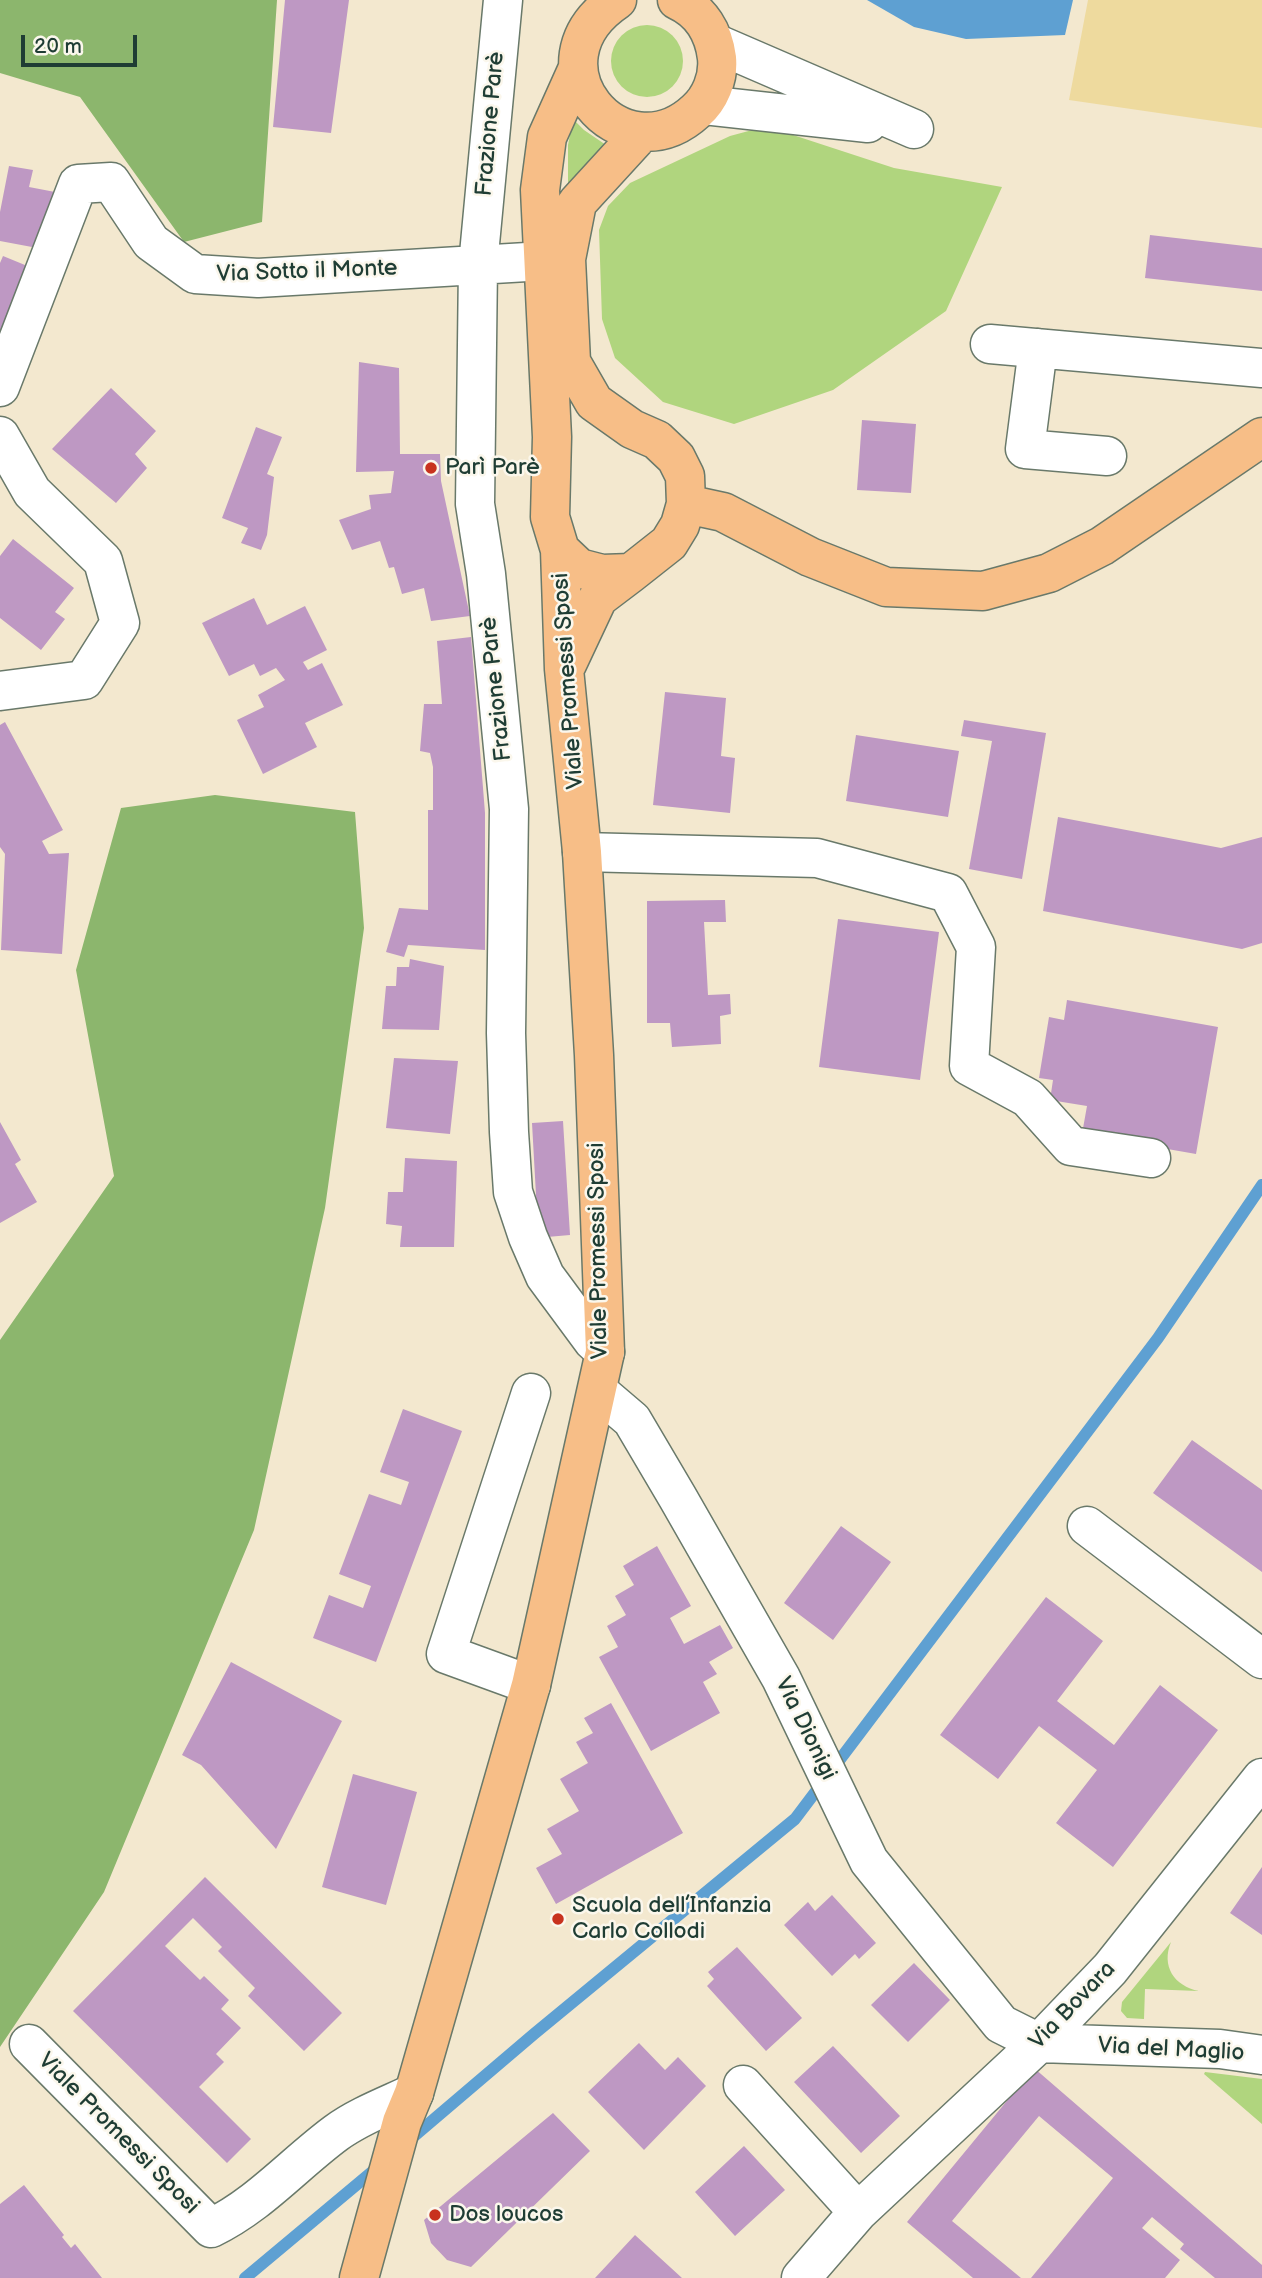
<!DOCTYPE html>
<html>
<head>
<meta charset="utf-8">
<style>
	body { margin:0 }
	#map { position:relative; width:1262px; height:2278px; overflow:hidden; background:#f3e8cf; font-family:"Balsamiq Sans",sans-serif }
	canvas { display:block }
	.scale { position:absolute; left:21px; top:35px; width:116px; height:32px; box-sizing:border-box; border:4px solid #1f3d34; border-top:0; padding-left:9px; font-size:21px; line-height:24px; white-space:nowrap; color:#1f3d34; -webkit-text-stroke:5px #fbf7ec; paint-order:stroke }
</style>
</head>
<body>
<div id="map">
<canvas width="1262" height="2278"></canvas>
<div class="scale">20 m</div>
</div>
<script>
const ctx = document.querySelector('canvas').getContext('2d');
ctx.lineJoin = 'round';
function paint(path, color) { ctx.fillStyle = color; ctx.fill(path, 'evenodd'); }
function stroke(path, color, width, dash) { ctx.strokeStyle = color; ctx.lineWidth = width; ctx.lineCap = dash ? 'butt' : 'round'; ctx.setLineDash(dash || []); ctx.stroke(path); }
function label(font, color, halo, rows, align = 'center') {
  ctx.font = font + ' "Balsamiq Sans",sans-serif'; ctx.lineWidth = 5; ctx.setLineDash([]); ctx.textBaseline = 'middle'; ctx.strokeStyle = halo; ctx.fillStyle = color; for (const [text, x, y, turn = 0] of rows) {
    ctx.save(); ctx.translate(x, y); ctx.rotate((+turn || 0) * Math.PI / 180); ctx.textAlign = isNaN(turn) ? turn : align; if (halo) ctx.strokeText(text, 0, 0); ctx.fillText(text, 0, 0); ctx.restore();
  }
}
const green = new Path2D(`
	M611 61a36 36 0 1 1 72 0a36 36 0 1 1-72 0Z
	M573,119l11,11 22,15 -38,44v-44z
	M756,129l34,5 104,34 108,19 -56,124 -113,79 -99,34 -71,-22 -48,-44 -13,-39 -3,-89 9,-24 22,-23 100,-47z
	M1171,1942c-10,24 3,44 28,49l-54,-2 -1,30 -17,-1 -6,-7 1,-9z
	M1205,2072l57,7v45l-58,-50z`);
const forest = new Path2D(`
	M0,0h277l-15,222 -78,20 -104,-145 -80,-24z
	M215,795l140,17 9,116 -39,280 -71,322 -150,362 -104,155v-707l114,-164 -38,-206 45,-162z`);
const sand = new Path2D(`
	M1088,0h174v128l-193,-28z`);
const water = new Path2D(`
	M867,0h206l-8,35 -99,4 -52,-12z`);
const stream = new Path2D(`
	M406,2143l128,-109 261,-215 363,-481 104,-153
	M245,2278l134,-112`);
const building = new Path2D(`
	M285,0h64l-18,133 -58,-6z
	M9,166l24,4 -4,17 26,5 -7,58 -48,-9v-29z
	M1150,235l112,13v43l-117,-13z
	M3,256l39,16 -42,76v-85z
	M359,362l40,6 1,86h40l1,27 29,135 -39,5 -7,-33 -22,6 -8,-27 -5,1 -9,-27 -28,9 -13,-30 32,-11 -2,-14 22,-2 3,-22 -38,1z
	M111,388l45,43 -21,23 12,14 -31,35 -64,-54z
	M862,420l54,4 -5,69 -54,-3z
	M256,427l26,10 -15,37 7,3 -7,58 -6,15 -20,-7 7,-15 -26,-10z
	M13,539l61,49 -19,24 10,7 -24,31 -41,-32v-62z
	M254,598l13,27 38,-19 22,44 -24,12 5,8 14,-7 21,42 -38,18 12,24 -54,27 -26,-54 27,-13 -6,-12 27,-15 -9,-12 -16,8 -6,-12 -25,12 -27,-53z
	M471,637l14,176v137l-77,-5 -4,12 -18,-5 13,-44 29,2v-100h5v-43l-3,-14 -10,-2 4,-47h18l-5,-63z
	M665,692l61,6 -5,58 14,2 -5,55 -77,-8z
	M964,720l82,13 -24,146 -53,-10 23,-128 -31,-5z
	M5,722l58,108 -21,11 7,13 20,-1 -7,101 -61,-4 4,-96 -5,-7v-122z
	M856,735l103,16 -11,66 -102,-16z
	M1058,817l163,31 41,-11v106l-20,6 -199,-38z
	M725,900l1,22h-22l4,73 22,-1 1,20 -11,2 1,28 -49,3 -2,-24h-23v-122z
	M838,919l101,13 -19,148 -101,-13z
	M410,959l34,7 -5,64 -57,-1 4,-43h10l1,-19h12z
	M1067,1000l151,27 -22,127 -114,-20 5,-28 -37,-6 3,-20 -14,-2 10,-61 15,3z
	M394,1058l64,3 -8,73 -64,-6z
	M563,1121l7,114 -23,2 -6,-24h-4l-5,-90z
	M0,1122l21,38 -6,4 22,38 -37,21z
	M405,1158l52,3 -3,86h-54l2,-21 -16,-2 2,-32h15z
	M403,1409l59,22 -86,231 -63,-24 16,-43 34,13 8,-22 -32,-12 30,-80 32,11 8,-23 -29,-10z
	M1192,1440l70,50v82l-109,-79z
	M841,1526l50,36 -58,78 -49,-37z
	M657,1546l34,60 -21,12 14,26 36,-19 13,23 -24,14 8,12 -14,8 17,31 -69,38 -52,-94 19,-10 -11,-21 19,-11 -11,-19 19,-11 -11,-19z
	M1046,1597l57,44 -46,60 57,44 46,-60 58,45 -105,137 -57,-44 41,-53 -58,-44 -41,53 -58,-44z
	M231,1662l111,59 -66,128 -75,-84 -19,-10z
	M611,1703l72,130 -127,71 -20,-36 26,-14 -15,-25 32,-18 -19,-32 28,-16 -12,-21 17,-9 -9,-15z
	M353,1774l64,18 -31,113 -64,-18z
	M1262,1867v68l-32,-22z
	M205,1877l137,136 -38,38 -56,-55 7,-8 -37,-37 4,-4 -29,-29 -28,28 35,34 4,-4 25,24 -8,9 20,19 -25,26 8,8 -25,25 52,52 -24,24 -154,-152z
	M832,1895l44,48 -17,16 -4,-5 -23,22 -48,-51 24,-23 7,9z
	M737,1947l65,71 -36,33 -59,-65 7,-7 -6,-7z
	M914,1963l36,37 -42,42 -37,-37z
	M639,2043l26,27 13,-13 28,29 -62,64 -56,-58z
	M833,2046l67,70 -39,37 -67,-71z
	M1034,2068l228,197v13h-47l-35,-29 4,-5 -32,-27 -10,11 38,32 -15,18h-134l82,-100 -74,-62 -87,105 69,57h-48l-66,-56z
	M553,2113l37,38 -119,116 -24,-7 -16,-17 -7,-23z
	M744,2146l41,44 -50,46 -40,-44z
	M24,2185l40,50 -2,2 9,11 4,-4 27,34h-102v-74z
	M635,2235l47,43h-87z`);
const minor = new Path2D(`
	M503,0l-25,265 -3,239 11,70 23,235 -3,224 3,99 4,60 15,45 17,39 48,65 12,11
	M715,43l199,86
	M704,105l164,18
	M990,344l272,24
	M1038,348l-13,101 82,7
	M0,387l78,-203 33,-2 40,60 44,32 63,4 286,-17
	M0,436l32,56 71,69 17,62 -36,57 -84,11
	M582,852l235,6 131,35 28,54 -7,119 59,32 43,48 80,12
	M598,1391l34,29 46,78 103,180 88,183 132,163 38,19 181,6 42,6
	M531,1393l-85,261 85,31
	M1087,1526l175,133
	M29,2044l182,184c48,-23 83,-64 125,-95 23,-17 53,-28 78,-40
	M743,2085l115,127
	M801,2278l57,-66 181,-169 71,-74 152,-191`);
const major = new Path2D(`
	M617,0c-95,64 5,179 79,111 14,-12 23,-33 21,-53 -3,-25 -16,-47 -40,-58
	M578,68l-31,69 -7,53 12,247 -2,80 10,33 19,18 23,6 29,-1 38,-30 11,-18 6,-21 -1,-28 -9,-18 -19,-18 -25,-11 -38,-27 -23,-40 -5,-103 11,-56 65,-71
	M686,504l37,8 87,45 76,30 97,4 66,-18 53,-27 160,-109
	M567,664l31,-66 33,-25
	M359,2278l43,-156 12,-29 117,-408 74,-333 -11,-297 -12,-203 -18,-183 -4,-119`);
const markers = [
	[431,468,7,"#c8321e"],
	[558,1919,7,"#c8321e"],
	[435,2215,7,"#c8321e"]
];
const streetNames = [
	["Frazione Parè",491,124,-85],
	["Via Sotto il Monte",307,272,-2],
	["Viale Promessi Sposi",569,681,-94],
	["Frazione Parè",497,689,-96],
	["Viale Promessi Sposi",599,1251,-91],
	["Via Dionigi",805,1729,64],
	["Via Bovara",1073,2006,-46],
	["Via del Maglio",1171,2050,3],
	["Viale Promessi Sposi",118,2134,45]
];
const poiNames = [
	["Parì Parè",445,468],
	["Scuola dell’Infanzia",572,1906],
	["Carlo Collodi",572,1932],
	["Dos loucos",449,2215]
];
paint(green, '#b0d57e');
paint(forest, '#8cb66d');
paint(sand, '#eeda9e');
paint(water, '#5ea0d2');
stroke(stream, '#5ea0d2', 12);
paint(building, '#be98c3');
stroke(minor, '#69796a', 41);
stroke(major, '#69796a', 41);
stroke(minor, '#fff', 38);
stroke(major, '#f7be87', 38);
for (const [x, y, r, color] of markers) { const dot = new Path2D(); dot.arc(x, y, r, 0, 2 * Math.PI); ctx.fillStyle = color; ctx.fill(dot); stroke(dot, '#fbf7ec', 2.5); }
label('23px', '#1f3d34', '#fbf7ec', streetNames);
label('23px', '#1f3d34', '#fbf7ec', poiNames, 'left');
</script>
</body>
</html>
